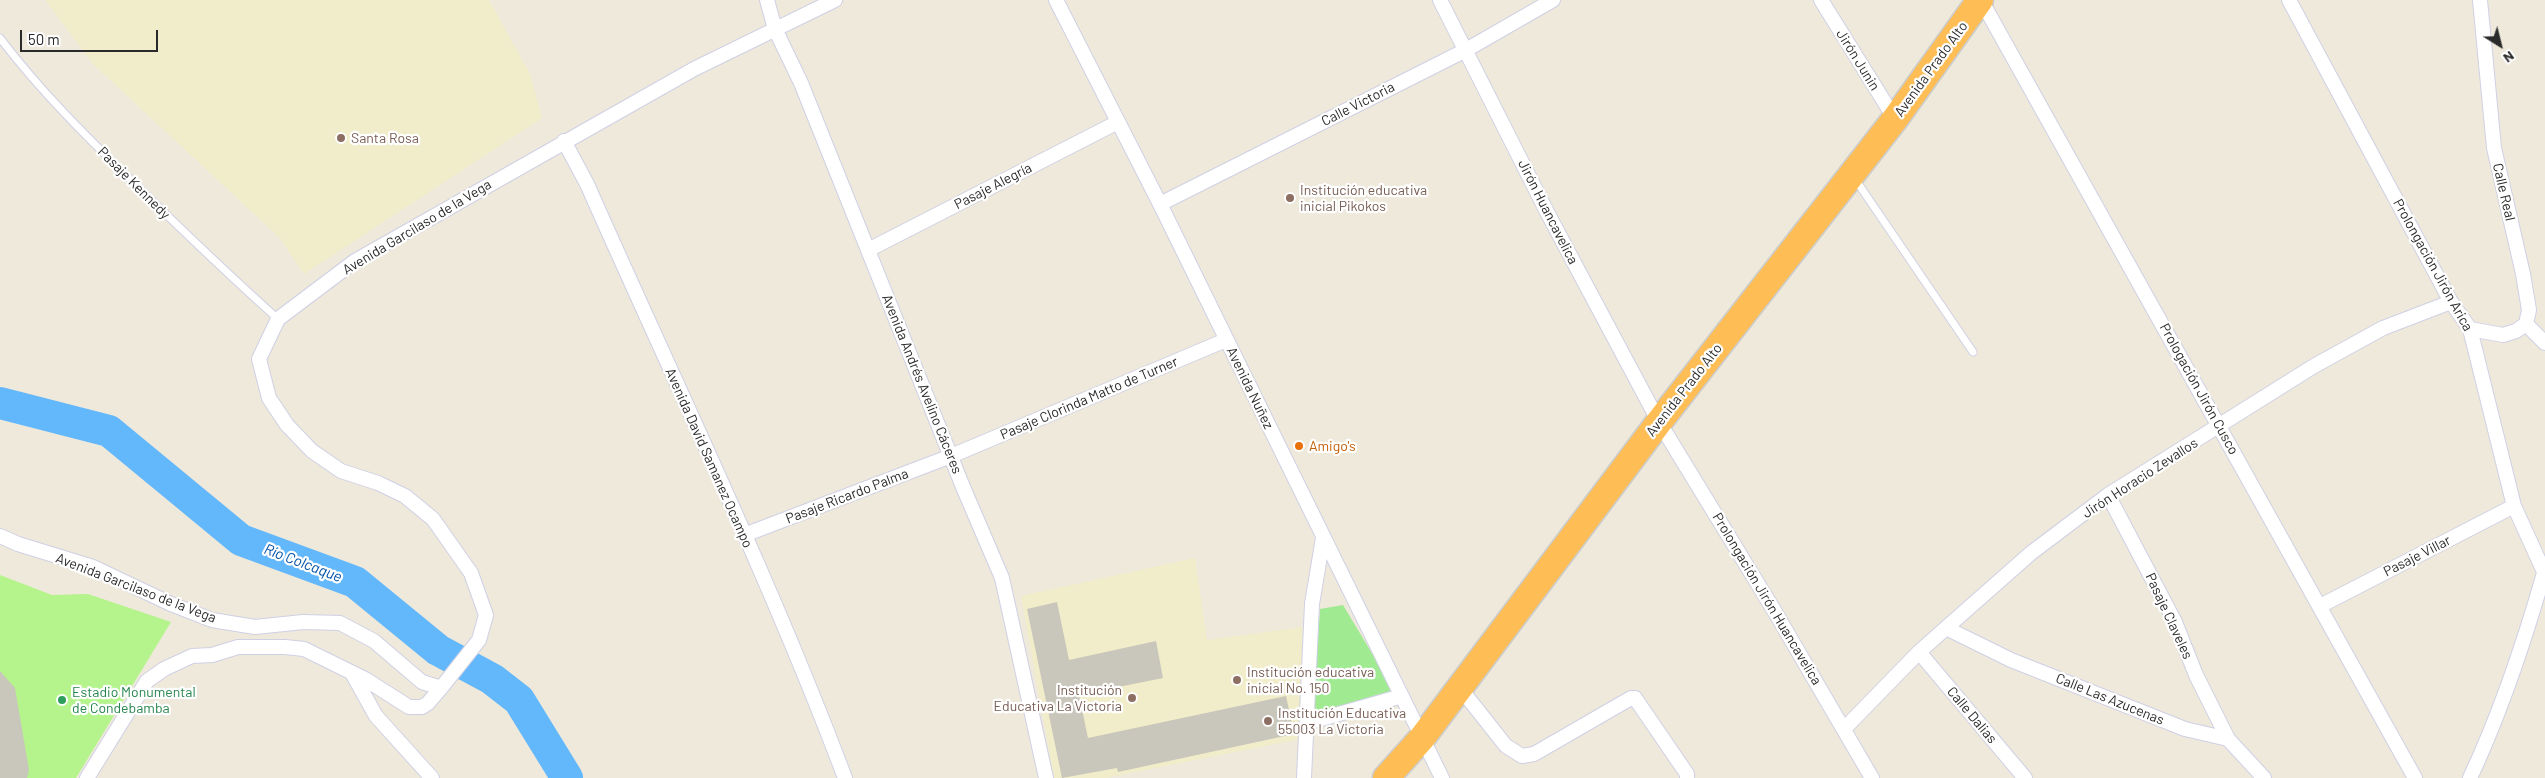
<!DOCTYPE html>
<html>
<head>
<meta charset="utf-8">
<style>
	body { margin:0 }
	#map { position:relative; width:2545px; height:778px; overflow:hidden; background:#eee9db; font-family:Barlow,sans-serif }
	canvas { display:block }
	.north { position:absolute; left:2475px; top:20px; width:50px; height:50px; -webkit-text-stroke:4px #fff; paint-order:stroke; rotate:144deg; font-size:14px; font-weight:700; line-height:20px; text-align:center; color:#2a2a2a }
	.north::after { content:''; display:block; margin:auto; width:18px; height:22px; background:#2a2a2a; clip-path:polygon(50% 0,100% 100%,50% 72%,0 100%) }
	.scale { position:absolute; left:20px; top:30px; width:138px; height:22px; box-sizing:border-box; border:2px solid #2a2a2a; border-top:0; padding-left:6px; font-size:15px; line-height:18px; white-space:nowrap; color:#2a2a2a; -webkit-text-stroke:4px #fff; paint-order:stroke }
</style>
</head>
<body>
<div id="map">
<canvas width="2545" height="778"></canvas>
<div class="north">N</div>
<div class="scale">50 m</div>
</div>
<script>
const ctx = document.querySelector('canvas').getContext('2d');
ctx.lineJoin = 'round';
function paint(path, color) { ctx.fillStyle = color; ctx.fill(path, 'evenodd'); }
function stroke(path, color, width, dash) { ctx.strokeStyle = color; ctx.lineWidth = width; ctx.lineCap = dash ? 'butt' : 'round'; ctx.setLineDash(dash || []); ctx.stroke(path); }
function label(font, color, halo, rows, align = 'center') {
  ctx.font = font + ' Barlow,sans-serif'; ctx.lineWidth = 4.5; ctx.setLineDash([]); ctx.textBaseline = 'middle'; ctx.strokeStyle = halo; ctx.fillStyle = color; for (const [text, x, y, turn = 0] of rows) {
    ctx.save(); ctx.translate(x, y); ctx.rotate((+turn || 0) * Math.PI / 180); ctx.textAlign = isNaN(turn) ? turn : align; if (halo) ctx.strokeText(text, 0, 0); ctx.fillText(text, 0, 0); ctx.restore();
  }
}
const education = new Path2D(`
	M45,0h444l41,74 12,44 -238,156 -25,-37 -185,-172z
	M1195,558l12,82 96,-13 -3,112 -194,39h-52l-33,-182z`);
const green = new Path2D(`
	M1343,605l51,85 -81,24 7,-105z`);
const pitch = new Path2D(`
	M0,575l52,20 36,-1 83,28 -95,156h-76z`);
const river = new Path2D(`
	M0,403l109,28 132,109 114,42 83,68 54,29 27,21 48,78`);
const building = new Path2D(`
	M1057,602l12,58 87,-19 7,37 -84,17 9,43 198,-42 8,38 -176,38 -1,-4 -55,10 -35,-169z
	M0,671l15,17 14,82 -2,8h-27z`);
const lane = new Path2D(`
	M0,38c41,54 89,101 137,148 46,45 93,90 141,133
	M1855,179l118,173`);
const street = new Path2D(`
	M767,0l8,29 26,54 162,404 39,91 44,200
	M1056,0l104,204 282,574
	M1440,0l107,212 112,210 116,190 97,166
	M1821,0l74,119
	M1981,0l434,778
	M2289,0l162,302 19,27 44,177 31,68
	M564,141l23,43c87,197 182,392 258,594
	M1160,204l306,-154 87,-50
	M868,250l250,-128
	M2526,324l19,19
	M2470,329l33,6 13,-4 10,-7 3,-14 -6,-36 -29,-126 -14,-148
	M2108,495l67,127 21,53 32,64
	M744,535l207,-79 275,-116
	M0,536l18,8 75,23 78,37 41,16 43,7 48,-5 37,1 34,18 48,41 19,6 38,-48 7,-25 -15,-42 -38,-54 -28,-23 -27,-13 -37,-12 -29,-20 -25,-26 -18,-27 -10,-39 19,-40 77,-58 339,-192 141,-69
	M2320,606l194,-100
	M1946,628l65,32 174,69 43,10 36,39
	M1919,652l106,126
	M352,673l24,43 56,62
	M1460,688l46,58 16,10 12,-2 97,-56h4l52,76v4
	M1307,723l95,-27
	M1844,729l75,-77 27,-24 85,-75 77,-58 206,-129 69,-38 68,-26
	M87,778l60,-97 17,-12 28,-13 20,-1 26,-8h47l19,2 61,30 44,28h13l6,-4 13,-15
	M1304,778l8,-174 11,-66
	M2470,778c31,-66 54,-135 74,-205`);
const highway = new Path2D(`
	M1386,778l36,-40 237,-316 236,-303 85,-119`);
const markers = [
	[341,138,5,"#8d6e63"],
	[1290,198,5,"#8d6e63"],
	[1299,446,5,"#e8710a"],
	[1237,680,5,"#8d6e63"],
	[1132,698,5,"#8d6e63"],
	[62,700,5,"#2e9e5b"],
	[1268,721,5,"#8d6e63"]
];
const streetNames = [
	["Jirón Junin",1858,60,58],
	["Avenida Prado Alto",1931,69,-54],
	["Calle Victoria",1358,104,-27],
	["Pasaje Kennedy",134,183,45],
	["Pasaje Alegría",993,186,-27],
	["Calle Real",2504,192,77],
	["Jirón Huancavelica",1548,212,63],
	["Avenida Garcilaso de la Vega",417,227,-31],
	["Prolongación Jirón Arica",2433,265,61],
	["Avenida Andrés Avelino Cáceres",922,384,68],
	["Avenida Nuñez",1250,388,64],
	["Prologación Jirón Cusco",2199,389,61],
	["Avenida Prado Alto",1684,390,-52],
	["Pasaje Clorinda Matto de Turner",1089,398,-23],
	["Avenida David Samanez Ocampo",709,458,66],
	["Jirón Horacio Zevallos",2140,478,-33],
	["Pasaje Ricardo Palma",847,496,-21],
	["Pasaje Villar",2417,556,-27],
	["Avenida Garcilaso de la Vega",136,588,21],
	["Prolongación Jirón Huancavelica",1767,599,59],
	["Pasaje Claveles",2169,616,65],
	["Calle Las Azucenas",2110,699,22],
	["Calle Dalias",1972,715,50]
];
const educationNames = [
	["Santa Rosa",351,138],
	["Institución educativa",1300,190],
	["inicial Pikokos",1300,206],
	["Institución educativa",1247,672],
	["inicial No. 150",1247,688],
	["Institución",1122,690,"right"],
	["Educativa La Victoria",1122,706,"right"],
	["Institución Educativa",1278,713],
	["55003 La Victoria",1278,729]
];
const foodNames = [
	["Amigo's",1309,446]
];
const leisureNames = [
	["Estadio Monumental",72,692],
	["de Condebamba",72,708]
];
const waterNames = [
	["Río Colcaque",303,563,21]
];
paint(education, '#f1ecc9');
paint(green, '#a0ea92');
paint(pitch, '#b5f38c');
stroke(river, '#63b7fb', 32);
paint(building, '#c9c6bb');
stroke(lane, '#d0d0e5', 9);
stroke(street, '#d0d0e5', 16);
stroke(highway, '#ccc', 29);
stroke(lane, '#fff', 7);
stroke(street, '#fff', 14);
stroke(highway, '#ffbe55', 26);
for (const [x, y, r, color] of markers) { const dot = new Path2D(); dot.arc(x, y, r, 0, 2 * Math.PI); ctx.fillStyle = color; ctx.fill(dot); stroke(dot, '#fff', 2); }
label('14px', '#2a2a2a', '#fff', streetNames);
label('14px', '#785e54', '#fff', educationNames, 'left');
label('14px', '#c56008', '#fff', foodNames, 'left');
label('14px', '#27864d', '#fff', leisureNames, 'left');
label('italic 15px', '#0050a9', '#fff', waterNames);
</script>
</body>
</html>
